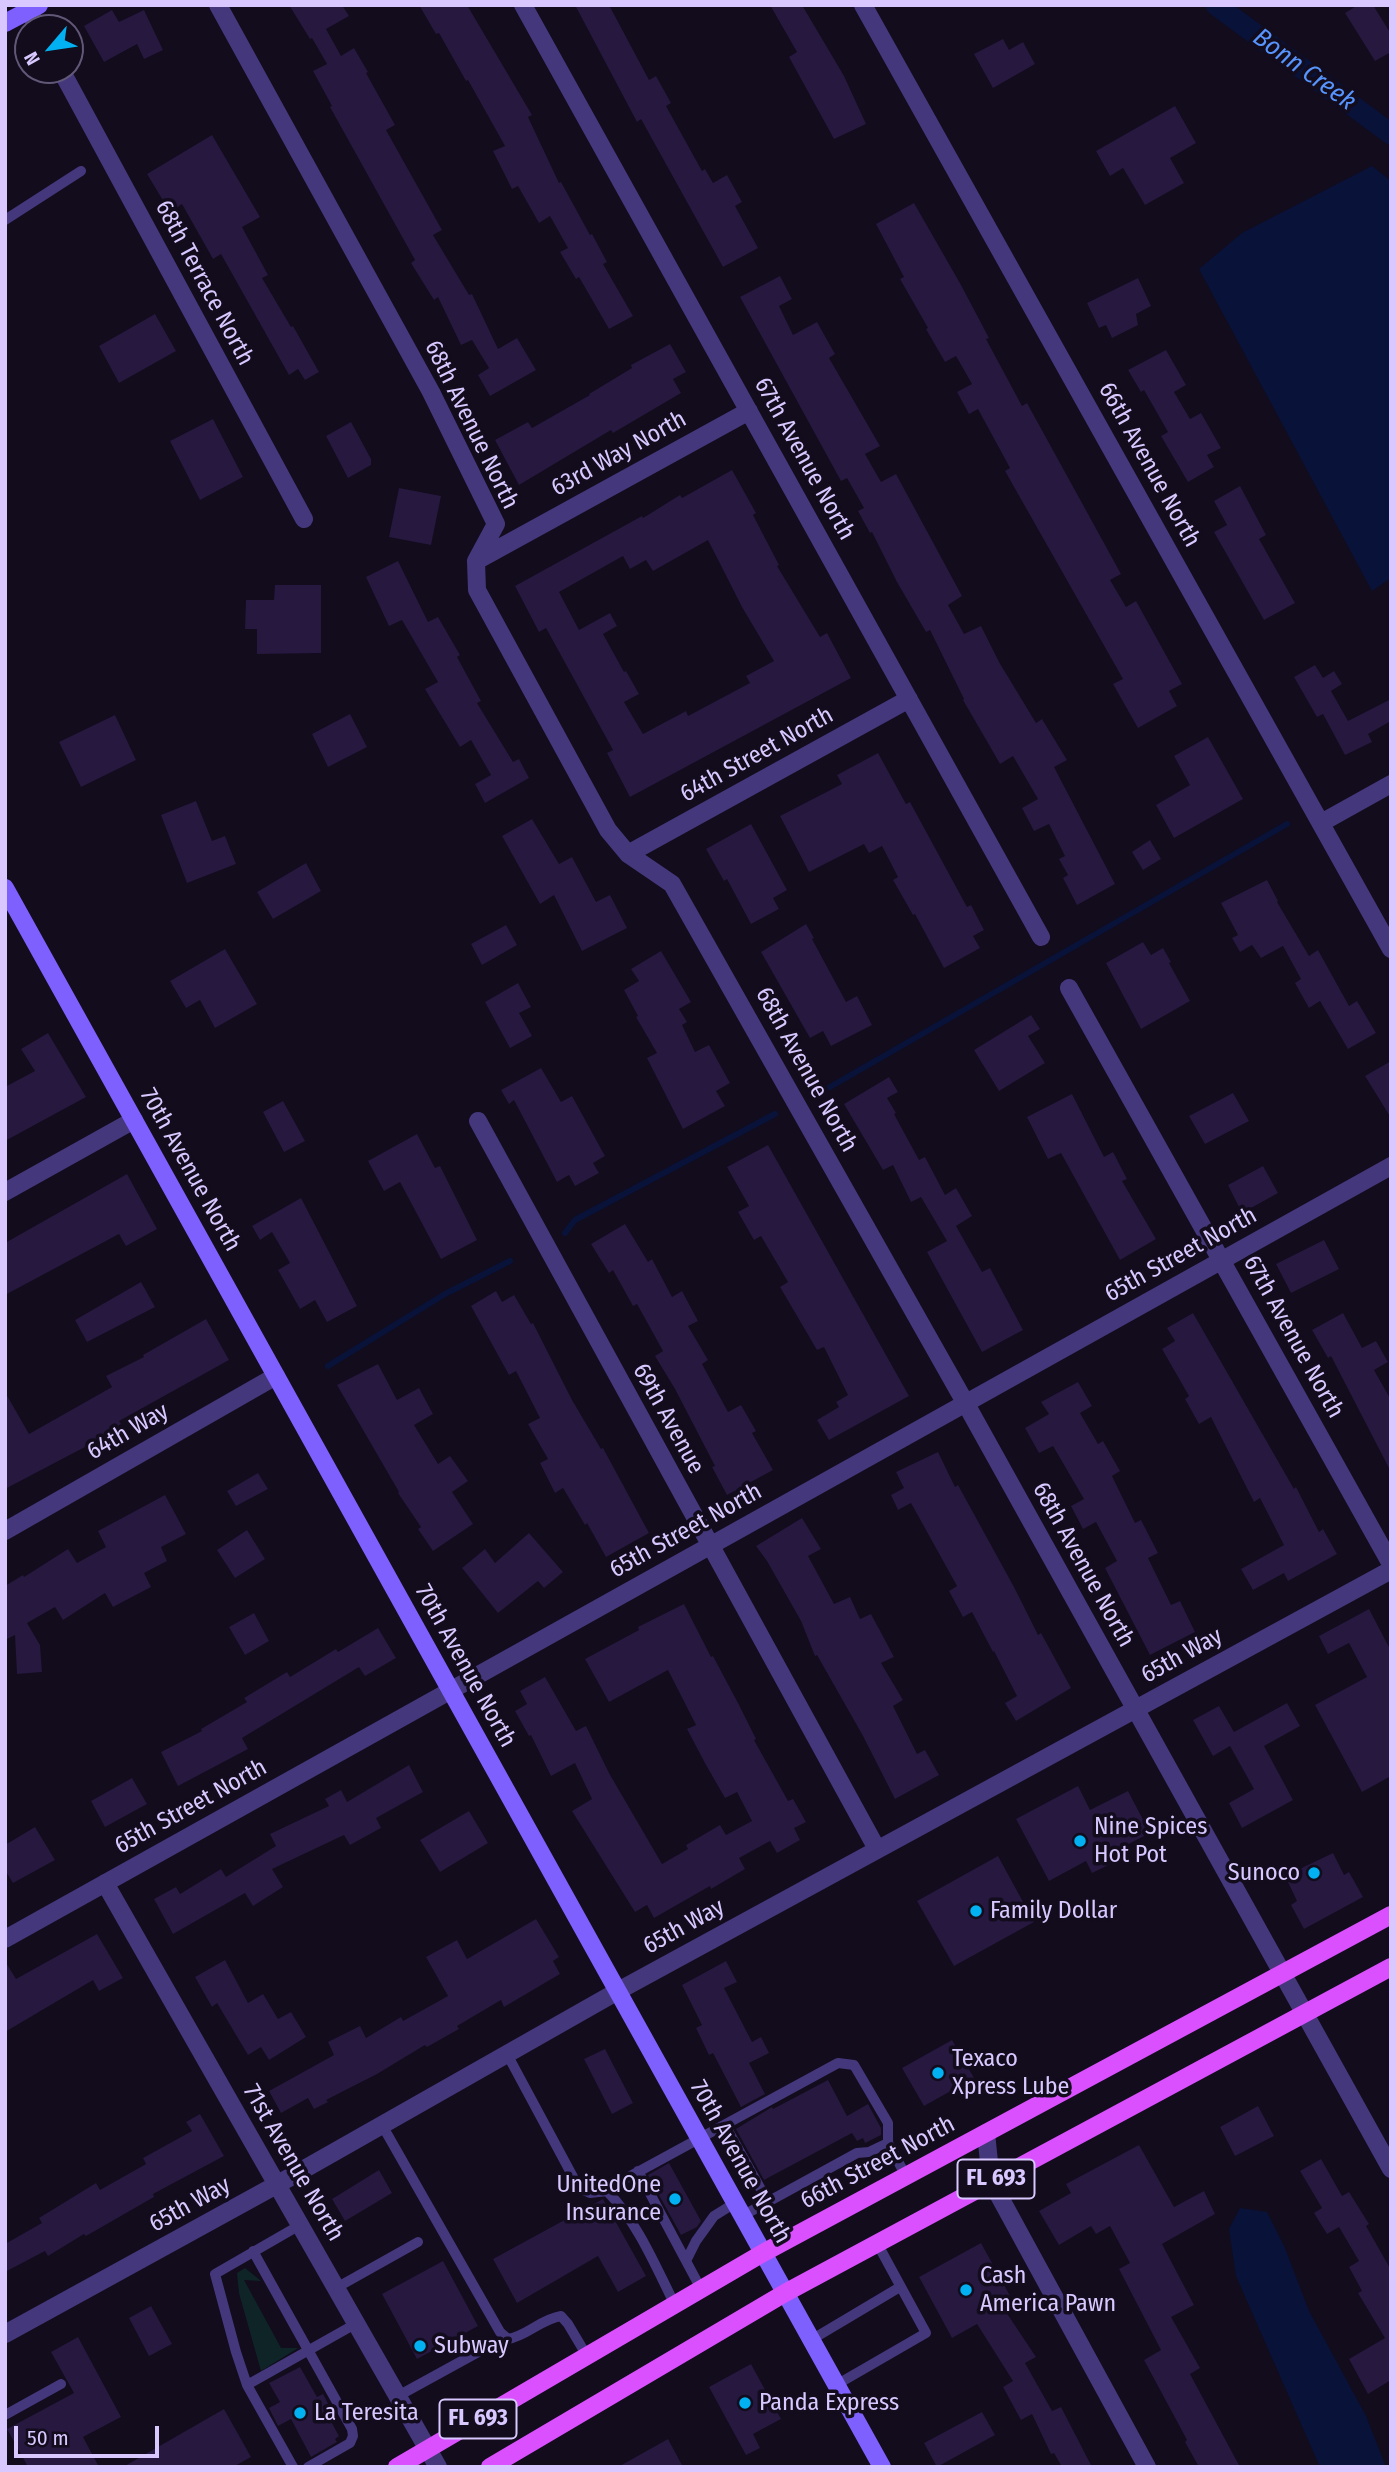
<!DOCTYPE html>
<html>
<head>
<meta charset="utf-8">
<style>
	body { margin:0 }
	#map { position:relative; width:1396px; height:2472px; overflow:hidden; background:#120c1d; font-family:"Fira Sans Condensed",sans-serif }
	canvas { display:block }
	.frame { position:absolute; inset:0; border:7px solid #d8c8ff; pointer-events:none }
	.north { position:absolute; left:14px; top:14px; width:70px; height:70px; box-sizing:border-box; background:#120c1d; border:2px solid #615777; border-radius:50%; rotate:241deg; font-size:19px; font-weight:700; line-height:28px; text-align:center; color:#d8c8ff }
	.north::after { content:''; display:block; margin:auto; width:24px; height:32px; background:#01b1f2; clip-path:polygon(50% 0,100% 100%,50% 72%,0 100%) }
	.scale { position:absolute; left:14px; top:2426px; width:145px; height:32px; box-sizing:border-box; border:4px solid #d8c8ff; border-top:0; padding-left:9px; font-size:21px; line-height:24px; white-space:nowrap; color:#d8c8ff; -webkit-text-stroke:5px #120c1d; paint-order:stroke }
</style>
</head>
<body>
<div id="map">
<canvas width="1396" height="2472"></canvas>
<div class="frame"></div>
<div class="north">N</div>
<div class="scale">50 m</div>
</div>
<script>
const ctx = document.querySelector('canvas').getContext('2d');
ctx.lineJoin = 'round';
function paint(path, color) { ctx.fillStyle = color; ctx.fill(path, 'evenodd'); }
function stroke(path, color, width, dash) { ctx.strokeStyle = color; ctx.lineWidth = width; ctx.lineCap = dash ? 'butt' : 'round'; ctx.setLineDash(dash || []); ctx.stroke(path); }
function label(font, color, halo, rows, align = 'center') {
  ctx.font = font + ' "Fira Sans Condensed",sans-serif'; ctx.lineWidth = 7; ctx.setLineDash([]); ctx.textBaseline = 'middle'; ctx.strokeStyle = halo; ctx.fillStyle = color; for (const [text, x, y, turn = 0] of rows) {
    ctx.save(); ctx.translate(x, y); ctx.rotate((+turn || 0) * Math.PI / 180); ctx.textAlign = isNaN(turn) ? turn : align; if (halo) ctx.strokeText(text, 0, 0); ctx.fillText(text, 0, 0); ctx.restore();
  }
}
const green = new Path2D(`
	M245,2268l16,13 -17,-1 37,68h17l-37,23 -22,-78 -2,-20z`);
const water = new Path2D(`
	M1372,166l19,15v397l-19,13 -173,-322 43,-36z
	M1240,2208l27,4 18,36 24,63 57,105 20,51h-66l-84,-191 -7,-47z`);
const stream = new Path2D(`
	M830,1087l457,-263
	M565,1233l10,-13 200,-106
	M328,1366l117,-72 65,-33`);
const canal = new Path2D(`
	M1216,5l175,129`);
const building = new Path2D(`
	M289,5h53l7,11 -23,13 15,27 13,-8 14,24 -2,1 29,52 -9,5 56,100 -9,5 36,60 3,-1 26,55 19,-11 19,32 -46,26 -12,-21 11,-7 -17,-28 -11,5 -23,-48 -4,3 -23,-37 4,-3 -85,-153 2,-1 -19,-35 14,-7 -15,-26 -2,1z
	M419,5h48l65,110 -4,2 31,66 2,-1 29,53 2,-1 15,28 -4,2 30,52 -24,13 -30,-52 -3,2 -16,-27 8,-4 -18,-32 -11,7 -21,-37 -6,3 -19,-38 12,-5 -37,-66 -2,1 -27,-48 -3,1z
	M575,5h34l40,75 7,-4 15,27 -5,3 36,65 3,-2 8,14 14,-8 15,27 -7,4 23,42 -35,19 -82,-148 -4,3z
	M770,5h32l42,71 22,48 -32,15 -45,-82 8,-5z
	M1358,5h15l18,29v18l-16,9 -30,-48z
	M112,10l7,12 25,-12 19,40 -19,9 -7,-15 -33,18 -20,-36z
	M1003,39l6,11 14,-8 12,22 -42,24 -19,-34z
	M1175,106l21,37 -26,15 14,25 -39,22 -22,-37 -13,8 -14,-25z
	M212,135l48,82 -18,10 26,48 -6,3 29,49 2,-1 26,46 -14,8 -7,-11 -9,6 -68,-121 -8,5 -31,-55 -12,8 -23,-38z
	M914,203l47,82 28,53 -3,1 36,67 5,-3 94,171 -11,6 16,27 10,-6 46,83 -13,7 8,15 -39,22 -25,-44 10,-5 -118,-208 5,-3 -32,-59 -9,5 -12,-22 15,-8 -16,-28 -11,6 -19,-33 2,-1 -28,-49 4,-2 -28,-53z
	M780,276l12,23 -13,7 14,29 24,-13 18,32 -6,4 51,88 -15,8 16,28 15,-8 66,122 -14,9 16,29 17,-8 18,36 37,61 6,-4 25,41 -13,7 61,117 -38,21 -14,-27 5,-3 -9,-16 6,-3 -16,-32 -15,7 -12,-23 16,-9 -25,-43 -13,8 -8,-14 -29,-50 1,-1 -34,-69 -4,2 -29,-50 -25,-50 -2,1 -12,-22 6,-3 -17,-30 -6,3 -101,-184z
	M1138,278l13,28 -15,8 2,11 -26,13 -6,-13 -7,3 -12,-25z
	M155,314l21,37 -57,32 -20,-37z
	M670,344l16,28 -13,7 8,14 -68,40 -2,-3 -92,55 -24,-45 33,-18 4,6 58,-33 -1,-1 43,-26 -1,-3z
	M1166,350l20,35 -12,7 16,27 11,-6 20,35 -14,7 7,12 -26,15 -27,-46 7,-4 -24,-42 -3,2 -13,-22z
	M213,419l30,58 -43,23 -30,-59z
	M351,422l20,37v6l-23,13 -22,-42z
	M732,470l24,43 -3,2 26,50 -2,1 43,71 7,-4 24,45 -221,119 -23,-44 6,-3 -67,-122 -7,4 -24,-46 127,-70 1,2 37,-23 2,3zM708,540l34,67 32,54 -28,15 4,7 -62,33 -2,-5 -43,23 -19,-32 15,-8 -13,-23 -2,1 -21,-38 14,-8 -7,-13 -31,17 -20,-38 64,-36 7,13 16,-9 7,11z
	M1240,486l26,49 -7,4 36,64 -31,17 -50,-88 13,-7 -13,-24z
	M399,488l42,8 -10,49 -42,-8z
	M398,561l30,61 10,-5 22,38 -3,2 24,44 -4,2 36,59 6,-3 10,19 -44,25 -10,-19 16,-9 -20,-35 -11,7 -35,-58 13,-7 -36,-62 -13,6 -23,-49z
	M275,585h46v68l-64,1v-25h-12l1,-29h28z
	M1315,665l8,13 11,-7 8,13 -11,7 17,30 43,-22v22l-23,13 4,8 -27,13 -22,-41 -6,3 -23,-40z
	M350,714l17,33 -39,20 -16,-33z
	M115,715l21,45 -55,27 -22,-45z
	M1208,737l35,62 -69,39 -18,-33 34,-20 -16,-29z
	M878,753l28,51 4,-2 57,105 4,-2 13,25 -11,6 7,12 -36,20 -29,-54 -2,1 -20,-35 5,-3 -16,-31 -13,7 -5,-9 -55,28 -29,-56 62,-32 -5,-9z
	M196,801l16,40 13,-5 11,28 -49,19 -26,-68z
	M532,819l27,45 13,-7 24,45 14,-7 17,33 -45,23 -28,-56 -14,9 -38,-68z
	M751,824l36,66 -14,8 6,11 -28,15 -24,-45 -3,2 -18,-32z
	M1150,840l11,19 -18,11 -11,-18z
	M306,863l15,28 -48,28 -16,-27z
	M1267,880l11,21 -1,1 32,54 9,-6 31,56 8,-5 19,32 -28,16 -28,-48 -11,7 -14,-25 6,-4 -18,-33 -22,12 -9,-13 -12,7 -8,-14 6,-3 -17,-32z
	M806,924l8,14 -2,1 34,63 11,-6 15,29 -41,21 -8,-15 -13,7 -49,-86z
	M506,925l11,20 -35,20 -11,-21z
	M1143,942l8,13 12,-7 8,14 -2,1 21,38 -49,28 -35,-66z
	M225,949l32,55 -42,24 -15,-28 -14,8 -16,-27z
	M661,951l30,51 -12,7 8,13 -5,3 13,27 14,-7 21,38 -14,8 9,15 -42,23 -36,-71 10,-5 -21,-36 2,-1 -14,-26 15,-9 -8,-12z
	M518,983l13,24 -12,6 13,23 -22,12 -25,-46z
	M1031,1015l9,14 -12,7 17,27 -46,28 -25,-41z
	M48,1033l38,64 -81,44v-54l30,-16 -14,-22z
	M1391,1061v57l-26,-42z
	M541,1068l20,34 11,-6 33,60 -12,7 6,10 -24,13 -6,-11 -12,7 -43,-82 -5,4 -8,-14z
	M889,1077l9,15 -11,6 9,15 -2,1 25,46 6,-3 20,38 11,-7 16,28 -16,10 26,46 8,-4 33,62 -41,22 -55,-100 20,-11 -26,-44 -10,5 -18,-37 -10,5 -39,-66z
	M1233,1093l16,28 -44,23 -16,-28z
	M1072,1094l32,63 9,-5 14,27 -5,2 34,58 -36,21 -59,-107 -13,6 -21,-42z
	M283,1101l22,40 -21,11 -21,-40z
	M417,1134l18,34 5,-2 37,74 -36,19 -41,-77 -16,9 -16,-30z
	M768,1145l141,251 -80,44 -12,-20 22,-13 -3,-5 12,-7 -24,-48 -7,3 -37,-63 8,-5 -27,-46 -7,4 -16,-28 11,-6 -22,-39z
	M1263,1166l15,27 -36,20 -14,-28z
	M127,1174l30,55 -31,17 -7,-12 -114,61v-52z
	M301,1198l56,108 -30,16 -12,-22 -15,9 -22,-39 12,-7 -18,-31 -12,8 -8,-14z
	M625,1224l23,38 4,-3 20,38 10,-6 16,30 -10,5 20,34 -6,4 26,48 13,-7 15,26 -4,2 21,37 -46,25 -15,-28 3,-1 -40,-77 -20,-33 8,-5 -26,-47 -4,2 -20,-36 -4,3 -18,-29z
	M1324,1240l15,29 -48,24 -15,-29z
	M141,1282l14,25 -68,35 -12,-22z
	M496,1291l6,11 12,-7 17,29 2,-1 39,77 29,49 2,-1 46,85 -43,24 -19,-34 -2,2 -22,-37 -8,5 -15,-30 8,-4 -20,-35 12,-6 -24,-47 -7,4 -38,-69z
	M1193,1313l101,176 2,-2 23,45 4,-3 14,25 -49,27 -4,-8 -31,17 -12,-21 43,-24 -24,-47 -6,4 -43,-85 -12,7 -14,-25 4,-3 -27,-47 13,-8 -8,-13z
	M1343,1313l19,35 14,-7 12,21 -14,8 17,30v72l-60,-116 -3,2 -16,-28z
	M206,1319l23,41 -110,61 2,3 -36,23 -80,42v-97l24,42 83,-47 -6,-11 38,-19 -1,-2z
	M378,1364l19,36 22,-12 14,26 -19,11 24,39 12,-8 18,25 -16,11 21,32 -40,27 -15,-22 3,-2 -23,-34 1,-1 -62,-107z
	M1078,1382l14,24 -12,7 18,31 5,-3 17,30 -8,5 23,47 6,-3 17,33 -10,5 23,47 9,-4 15,31 -45,23 -45,-87 12,-7 -21,-39 -13,7 -12,-23 13,-7 -31,-53 -14,7 -14,-25 24,-14 -8,-12z
	M938,1452l17,35 3,-2 56,102 24,48 3,-2 30,55 -55,33 -11,-18 12,-7 -23,-45 -1,1 -21,-40 -9,5 -14,-26 8,-5 -46,-83 -13,7 -7,-15 13,-7 -8,-16z
	M258,1473l10,16 -32,17 -9,-15z
	M165,1495l21,39 -25,13 6,14 -23,12 7,14 -38,20 -8,-14 -42,27 -8,-13 -28,16 13,22 2,27 -25,2 -2,-39 -10,5v-54l18,-11 1,2 44,-28 9,14 29,-16 -8,-16z
	M802,1518l19,31 -13,7 26,48 16,-7 10,22 11,-5 23,43 -13,6 22,37 -10,6 24,48 8,-4 14,25 -44,24 -32,-63 -46,-81 -2,1 -14,-35 -34,-60 -11,-15z
	M247,1530l18,29 -30,19 -18,-28z
	M529,1533l34,39 -19,16 -6,-7 -40,32 -36,-45 23,-19 10,14z
	M684,1604l27,53 2,-1 25,47 18,36 -2,1 34,61 5,-2 13,23 -12,6 6,12 -23,13 -7,-12 -31,17 6,11 -34,20 -1,-3 -56,32 -7,-13 -12,7 -63,-101 20,-12 -17,-36 -24,13 -20,-41 -2,1 -14,-25 12,-7 -7,-13 25,-14 31,54 10,-5 23,47 53,91 26,-15 -2,-4 34,-20 6,10 26,-14 -15,-29 -12,6 -19,-33 -19,-36 9,-4 -28,-55 -59,32 -24,-43 54,-29 -1,-3z
	M1369,1609l22,42v125l-29,16 -47,-87 52,-28 -18,-34 -21,11 -9,-18z
	M254,1613l15,28 -24,14 -16,-28z
	M378,1628l18,30 -31,18 -6,-9 -117,71 6,11 -70,37 -17,-34 41,-21 -1,-2 46,-27 -3,-4 43,-26 3,5 46,-28 2,3z
	M1287,1703l13,23 -36,20 29,54 -51,28 -13,-25 25,-14 -24,-43 -17,10 -20,-36 26,-14 15,26z
	M409,1765l14,27 -47,26 5,10 -31,17 -6,-10 -72,34 11,18 -30,19 -8,-13 -72,41 -19,-35 22,-12 4,7 41,-25 5,8 50,-31 -6,-12 59,-28 -4,-7 16,-9 6,12z
	M132,1778l15,26 -42,23 -14,-26z
	M1078,1786l12,24 38,-19 22,42 -33,17 4,9 -29,14 -6,-12 -37,20 -33,-62z
	M469,1811l19,32 -48,29 -20,-32z
	M35,1827l20,33 -42,23 -8,-13v-25z
	M1333,1853l11,22 5,-3 14,25 -59,32 -13,-24 6,-4 -12,-25z
	M998,1856l36,66 -80,44 -37,-65z
	M536,1919l23,38 -6,4 7,13 -56,33 -3,-7 -44,26 2,3 -32,18 -2,-2 -48,29 -51,26 2,2 -14,7 -6,-11 -27,15 -12,-22 65,-36 -6,-13 32,-16 6,12 35,-21 2,4 45,-25 -22,-39 31,-17 10,19z
	M97,1934l26,44 -24,13 -6,-11 -88,52v-71l11,18z
	M225,1960l23,43 15,-9 15,25 13,-7 15,25 -37,23 -8,-13 -13,8 -31,-52 -5,4 -17,-30z
	M726,1961l11,21 -13,6 28,54 9,-5 8,16 -20,10 16,31 -24,13 -28,-54 -4,2 -13,-27 6,-3 -20,-40z
	M952,2040l22,38 -50,28 -22,-38z
	M605,2049l28,54 -21,11 -28,-55z
	M828,2080l19,36 21,-12 13,24v7l-16,8 -2,-5 -6,3 -5,-8 -88,47 -28,-51 36,-22 1,2z
	M1258,2106l16,30 -39,20 -15,-29z
	M200,2114l24,42 -71,38 1,3 -68,39 -2,-2 -36,22 -3,-5 -40,21v-28l37,-21 -3,-5 57,-35 4,7 46,-26 -3,-6 49,-27 -6,-9z
	M1139,2145l35,62 30,-16 11,23 -53,30 32,61 -23,12 29,51 -10,6 50,93h-41l-14,-25 2,-2 -43,-80 17,-10 -42,-81 11,-6 -20,-37 -14,8 -5,-8 -32,19 -20,-34 32,-18 -5,-9z
	M1321,2159l21,37 7,-4 20,32 -3,2 25,44v110l-23,14 -19,-35 36,-21 -27,-45 4,-2 -13,-24 10,-6 -20,-34 -12,7 -13,-21 8,-5 -22,-37z
	M669,2163l32,58 -4,6 -16,8 -33,-60z
	M379,2170l13,23 -47,28 -13,-22z
	M603,2199l43,77 -28,16 -20,-36 -81,47 -24,-44z
	M981,2243l33,60 -10,6 32,48 -11,6 27,48 9,-4 31,60h-30l-8,-14 -3,1 -19,-40 -11,6 -18,-33 10,-6 -36,-57 -25,14 -33,-61z
	M443,2261l35,65 -61,33 -35,-65z
	M151,2306l21,38 -23,12 -20,-38z
	M78,2337l43,80 -38,20 16,30h-71l-21,-38 67,-36 -23,-41z
	M751,2364l30,55 -28,15 7,14 -14,7 -37,-68z
	M300,2367l17,30 6,-3 9,17 -5,3 12,22 -4,3 2,3 -26,15 -20,-38 -13,7 -9,-18 11,-6 -11,-19z
	M224,2409l27,48 -18,10h-110z
	M982,2412l13,23 -58,32 -13,-24z
	M668,2439l15,28h-65z`);
const lane = new Path2D(`
	M5,220l76,-49
	M507,2054l72,134 11,5 17,-2c31,32 48,74 68,114
	M382,2125l118,207 8,7c19,-3 33,-20 53,-23l7,8 19,32
	M725,2125l43,77
	M638,2171l63,118
	M607,2191l18,-12 213,-116 16,2 34,58v20l18,33
	M742,2216l115,-63 12,-1 19,-9
	M253,2251l99,178 1,7 -3,7 -42,24
	M686,2261l10,-20 18,-25 21,-13
	M336,2288l82,-46
	M811,2340l89,-53
	M247,2385l110,-62
	M836,2385l90,-52 -49,-90
	M398,2396l82,-45
	M5,2415l56,-31
	M293,2467l-46,-82 -11,-33 -21,-78 85,-49`);
const street = new Path2D(`
	M218,5l213,387 65,132 -20,37 1,29 131,240 20,24 44,30 294,520 425,765
	M523,5l518,932
	M863,5l528,944
	M29,11l9,17
	M61,70l243,449
	M476,561l273,-150
	M1321,823l70,-39
	M628,854l281,-155
	M1069,988l322,576
	M478,1121l399,728
	M5,1192l129,-72
	M5,1531l271,-155
	M105,1883l333,584
	M5,1939l1386,-773
	M986,2133l5,48 156,286
	M5,2334l273,-150 340,-193 773,-421`);
const secondary = new Path2D(`
	M5,23l34,-18
	M5,888l877,1579`);
const primary = new Path2D(`
	M397,2467l366,-214 628,-338
	M490,2467l295,-174 606,-326`);
const markers = [
	[1080,1841,7,"#01b1f2"],
	[1314,1873,7,"#01b1f2"],
	[976,1911,7,"#01b1f2"],
	[938,2073,7,"#01b1f2"],
	[675,2199,7,"#01b1f2"],
	[966,2290,7,"#01b1f2"],
	[420,2346,7,"#01b1f2"],
	[745,2403,7,"#01b1f2"],
	[300,2413,7,"#01b1f2"]
];
const shields = [
	[996,2179,77],
	[478,2419,77]
];
const shieldNames = [
	["FL 693",996,2179],
	["FL 693",478,2419]
];
const streetNames = [
	["68th Terrace North",204,283,62],
	["68th Avenue North",471,425,64],
	["63rd Way North",619,454,-29],
	["67th Avenue North",804,459,61],
	["66th Avenue North",1149,465,61],
	["64th Street North",757,755,-29],
	["68th Avenue North",806,1070,61],
	["70th Avenue North",190,1170,61],
	["65th Street North",1181,1255,-29],
	["67th Avenue North",1293,1337,61],
	["69th Avenue",668,1419,61],
	["64th Way",128,1432,-30],
	["65th Street North",686,1531,-29],
	["68th Avenue North",1083,1565,61],
	["65th Way",1182,1656,-29],
	["70th Avenue North",465,1666,61],
	["65th Street North",191,1807,-29],
	["65th Way",684,1927,-29],
	["70th Avenue North",740,2162,61],
	["71st Avenue North",293,2163,60],
	["66th Street North",878,2163,-28],
	["65th Way",190,2205,-29]
];
const poiNames = [
	["Nine Spices",1094,1827],
	["Hot Pot",1094,1855],
	["Sunoco",1300,1873,"right"],
	["Family Dollar",990,1911],
	["Texaco",952,2059],
	["Xpress Lube",952,2087],
	["UnitedOne",661,2185,"right"],
	["Insurance",661,2213,"right"],
	["Cash",980,2276],
	["America Pawn",980,2304],
	["Subway",434,2346],
	["Panda Express",759,2403],
	["La Teresita",314,2413]
];
const waterNames = [
	["Bonn Creek",1304,70,36]
];
paint(green, '#0f2427');
paint(water, '#091239');
stroke(stream, '#091239', 6);
stroke(canal, '#091239', 21);
paint(building, '#26183e');
stroke(lane, '#45377c', 10);
stroke(street, '#45377c', 18);
stroke(secondary, '#7e60fe', 18);
stroke(primary, '#da50fe', 18);
for (const [x, y, r, color] of markers) { const dot = new Path2D(); dot.arc(x, y, r, 0, 2 * Math.PI); ctx.fillStyle = color; ctx.fill(dot); stroke(dot, '#120c1d', 2.5); }
for (const [x, y, w] of shields) { const box = new Path2D(); box.roundRect(x - w / 2, y - 19.5, w, 39, 5); ctx.fillStyle = '#120c1d'; ctx.fill(box); stroke(box, '#d8c8ff', 2); }
label('bold 23px', '#d8c8ff', null, shieldNames);
label('24px', '#d8c8ff', '#120c1d', streetNames);
label('24px', '#d8c8ff', '#120c1d', poiNames, 'left');
label('italic 26px', '#5794fe', '#120c1d', waterNames);
</script>
</body>
</html>
